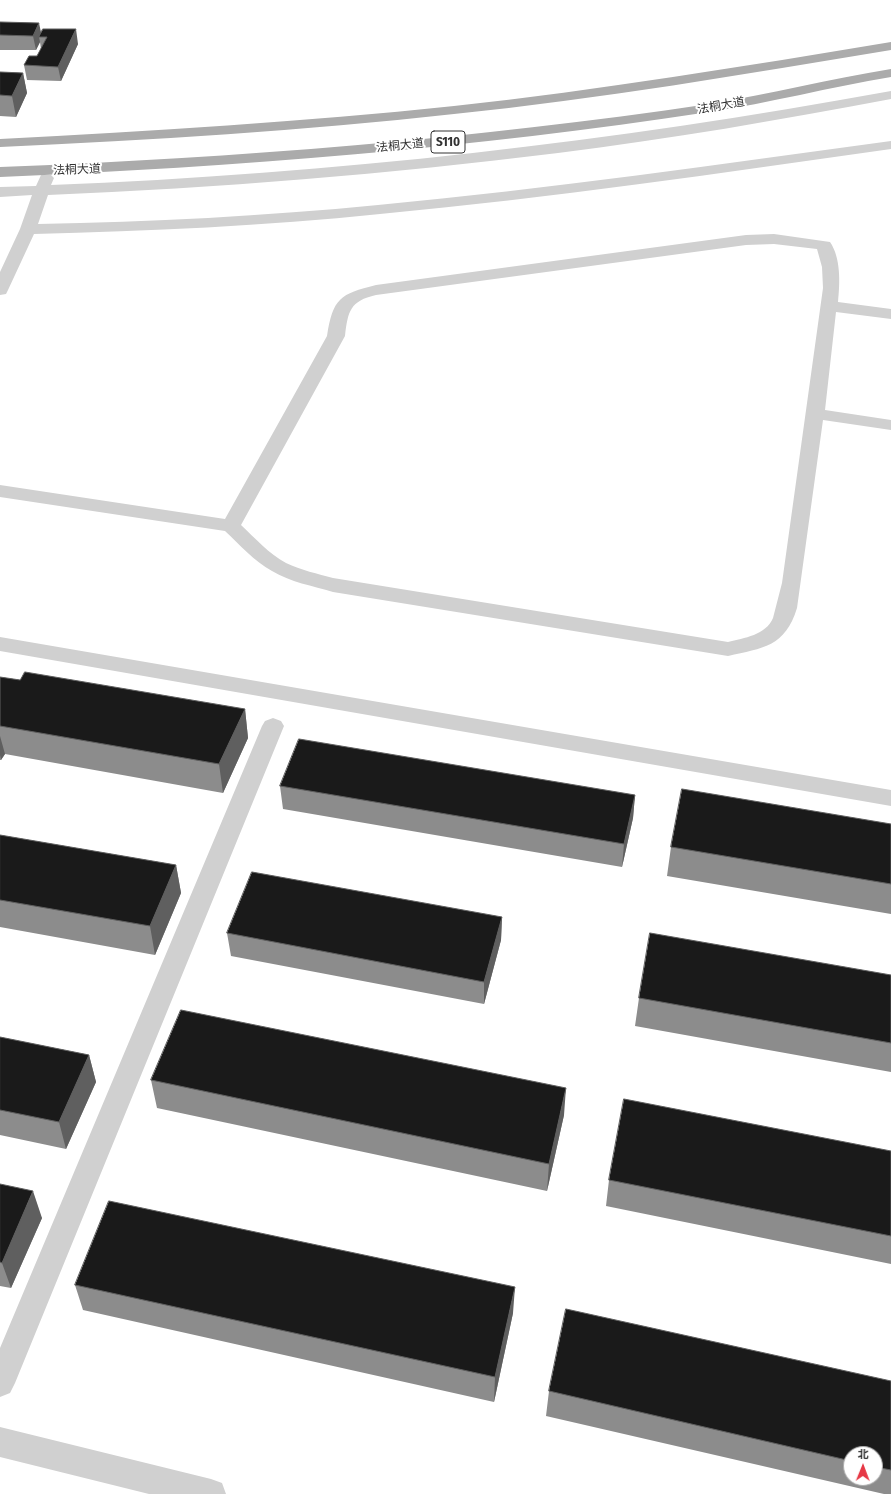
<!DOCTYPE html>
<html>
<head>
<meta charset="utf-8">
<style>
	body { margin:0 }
	#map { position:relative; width:891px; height:1494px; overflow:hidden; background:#fff; font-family:"Fira Sans Condensed","Noto Sans SC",sans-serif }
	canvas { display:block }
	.north { position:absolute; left:843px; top:1446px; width:40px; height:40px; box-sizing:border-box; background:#fff; border:1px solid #adadad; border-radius:50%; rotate:1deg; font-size:11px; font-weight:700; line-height:16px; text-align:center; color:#333 }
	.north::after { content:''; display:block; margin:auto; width:14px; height:18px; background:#e63946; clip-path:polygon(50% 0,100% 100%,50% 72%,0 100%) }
</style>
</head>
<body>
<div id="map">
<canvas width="891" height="1494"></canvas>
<div class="north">北</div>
</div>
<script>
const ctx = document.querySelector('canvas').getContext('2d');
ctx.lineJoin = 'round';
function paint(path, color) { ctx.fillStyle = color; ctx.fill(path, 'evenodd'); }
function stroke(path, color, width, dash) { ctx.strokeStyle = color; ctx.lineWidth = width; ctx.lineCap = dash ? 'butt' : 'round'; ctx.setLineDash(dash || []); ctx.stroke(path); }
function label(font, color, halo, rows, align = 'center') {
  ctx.font = font + ' "Fira Sans Condensed","Noto Sans SC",sans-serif'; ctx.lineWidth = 4; ctx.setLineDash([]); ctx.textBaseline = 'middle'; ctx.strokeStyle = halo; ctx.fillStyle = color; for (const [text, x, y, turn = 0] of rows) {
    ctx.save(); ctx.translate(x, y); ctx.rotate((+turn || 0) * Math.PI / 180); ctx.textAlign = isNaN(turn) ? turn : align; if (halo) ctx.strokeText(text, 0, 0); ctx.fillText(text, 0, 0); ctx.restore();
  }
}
const minor = new Path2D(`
	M891,91v8c-111,21 -221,40 -333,54 -169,21 -340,35 -510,42l-10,29c113,-2 227,-8 340,-19 171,-16 342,-41 513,-64v8c-170,24 -340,49 -511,65 -115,12 -231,17 -346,20l-26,56 -2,4 -6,1v-23l20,-43 12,-34 -32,2v-10l36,-1 5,-11h10l3,3 -3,7c284,-11 561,-43 840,-94z
	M774,234l56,8c11,16 10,41 8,60l53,7v10l-55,-7 -11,98 66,10v10l-68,-10 -26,188c-12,39 -34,40 -69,48l-395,-64c-20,-6 -43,-10 -61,-21 -18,-10 -32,-26 -47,-40l-225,-34v-12l225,34 102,-183c6,-38 13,-42 49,-51l370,-50zM774,244l43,5 5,18 1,21 -41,295 -9,35c-7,17 -29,20 -45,24l-395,-64c-15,-4 -32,-8 -47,-15 -17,-9 -31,-25 -45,-38l104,-189c3,-25 5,-35 31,-41l370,-50z
	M0,637l891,153v16l-891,-155z
	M273,718l8,3 3,5 -269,657 -5,10 -10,4v-49l262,-622 3,-5z
	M0,1427l211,52 11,4 4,11h-77l-149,-37z`);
const major = new Path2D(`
	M891,42v8c-145,24 -291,49 -437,64 -151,17 -302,26 -454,33v-8c152,-8 303,-17 454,-33 146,-16 292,-40 437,-64z
	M891,69v8c-61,10 -121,26 -182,35 -235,36 -472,55 -709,65v-10c237,-9 474,-28 709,-63 61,-10 121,-25 182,-35z`);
const wall = new Path2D(`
	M0,22l41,10 37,12 -17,37 -34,-1 -3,-15 13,-9 4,-7 -1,-7 -4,8h-36z
	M0,72l23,1 4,20 -11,24 -16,-1z
	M0,677l20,3 225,29 3,29 -25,55 -218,-39 -4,6h-1z
	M280,786l355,9 -2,23 -11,49 -339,-58z
	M891,824v90l-224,-38 4,-29z
	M0,835l176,30 5,28 -26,62 -155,-28z
	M502,917l-1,23 -17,64 -253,-48 -4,-23z
	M891,975v97l-256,-46 4,-28z
	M0,1037l89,18 7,27 -30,67 -66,-14z
	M151,1080l413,35 -17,76 -390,-83z
	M891,1151v113l-285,-58 3,-26z
	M0,1184l42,34 -31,70 -11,-2z
	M75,1285l438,28 -19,89 -411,-92z
	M891,1381v113h-7l-338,-78 3,-25zM851,1454h24v24h-24z`);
const shadedWall = new Path2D(`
	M39,23l3,14h-3l1,5 -4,8 -3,-14z
	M76,29l2,15 -17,37 -3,-14z
	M23,73l4,20 -11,24 -4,-21z
	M245,709l3,29 -25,55 -4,-29z
	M0,736l5,18 -4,6 -1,-5z
	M635,795l-2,23 -11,49 2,-23z
	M176,865l5,28 -26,62 -5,-29z
	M502,917l-1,23 -17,64v-22z
	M89,1055l7,27 -30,67 -7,-27z
	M566,1088l-2,27 -17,76 2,-27z
	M33,1191l9,27 -31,70 -9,-25z
	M515,1287l-2,26 -19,89 1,-25z`);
const building = new Path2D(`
	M0,22l39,1 -6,13 -33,-1z
	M43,29h33l-18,38 -34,-2 5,-9h8l10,-19h-8z
	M0,72l23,1 -11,23 -12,-1z
	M25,672l220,37 -26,55 -219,-38v-49l20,3z
	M299,739l336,56 -11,49 -344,-58z
	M682,789l209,35v60l-220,-37z
	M0,835l176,30 -26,61 -150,-26z
	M252,872l250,45 -18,65 -257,-49z
	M650,933l241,42v68l-252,-45z
	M181,1010l385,78 -17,76 -398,-84z
	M0,1037l89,18 -30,67 -59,-12z
	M624,1099l267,52v85l-282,-56z
	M0,1184l33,7 -31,72 -2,-1z
	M109,1201l406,86 -20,90 -420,-92z
	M566,1309l325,72v89l-16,-3v-13h-24v7l-302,-70z`);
const farStreetnames = [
	["法桐大道",721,106,-10],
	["法桐大道",400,146,-6],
	["法桐大道",77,170,-2]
];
const shields = [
	[448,142,34]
];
const shieldNames = [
	["S110",448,142]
];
paint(minor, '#d0d0d0');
paint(major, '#ababab');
paint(wall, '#8c8c8c');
paint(shadedWall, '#5f5f5f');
paint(building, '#1a1a1a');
stroke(building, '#5f5f5f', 1);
label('12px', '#333', '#fff', farStreetnames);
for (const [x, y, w] of shields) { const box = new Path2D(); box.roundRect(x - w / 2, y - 11, w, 22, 3); ctx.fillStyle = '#fff'; ctx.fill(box); stroke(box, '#333', 1); }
label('bold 13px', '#333', null, shieldNames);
</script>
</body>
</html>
